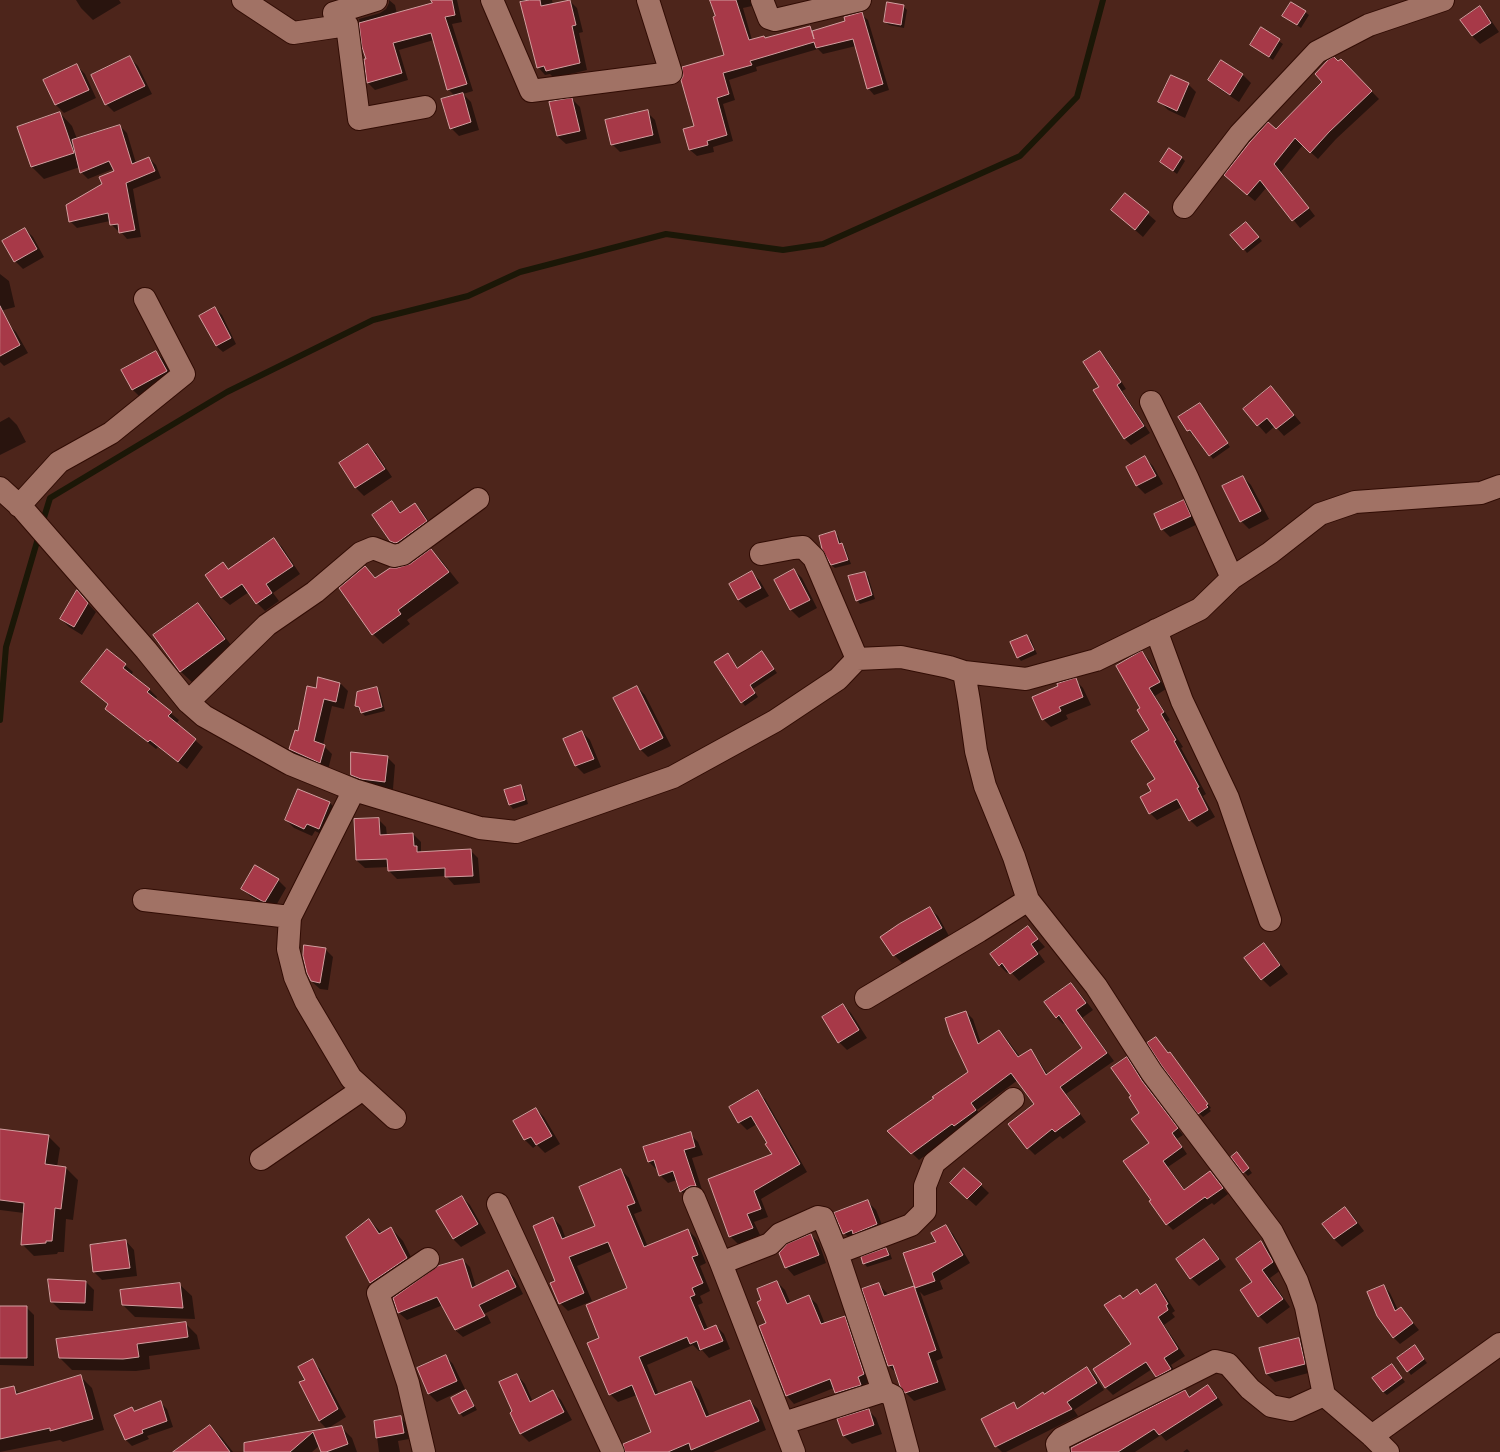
<!DOCTYPE html>
<html>
<head>
<meta charset="utf-8">
<style>
	body { margin:0 }
	canvas { display:block; background:#4d251b }
</style>
</head>
<body>
<canvas width="1500" height="1452"></canvas>
<script>
const ctx = document.querySelector('canvas').getContext('2d');
ctx.lineJoin = 'round';
function paint(path, color) { ctx.fillStyle = color; ctx.fill(path, 'evenodd'); }
function stroke(path, color, width, dash) { ctx.strokeStyle = color; ctx.lineWidth = width; ctx.lineCap = dash ? 'butt' : 'round'; ctx.setLineDash(dash || []); ctx.stroke(path); }
const shadow = new Path2D(`
	M76,0h43l2,3 -28,17 -12,-12z
	M389,0l6,5 2,9 36,-10 -1,-4h25l5,22 -10,2 21,67 -10,3 8,8 8,28 -20,6 -8,-8 4,-32 -7,-7 -14,-49 -35,10 9,30 -33,10 -7,-7 -1,-23 -8,-41 21,-6 6,-4 3,-6z
	M521,0h31l1,5 17,-4 7,7 6,24 -4,1 8,37 -33,8 -4,-4 -5,1 -7,-8 -9,-32z
	M711,0h39l2,6 -9,2 9,32 14,-1 43,-12 5,4 32,-9 15,-8 7,6 21,70 -15,5 -6,-7 -12,-42 -33,8 -5,-5 -62,18 1,4 -28,9 6,20 -12,4 10,37 -20,6 1,5 -17,4 -7,-6 -5,-20 10,-3 31,-71z
	M903,6l4,4 -3,18 -15,-3 -4,-3z
	M1480,8l8,8 11,16 -19,12 -8,-8 -10,-16z
	M1305,12l4,3 -8,13 -17,-12z
	M1261,29l22,15 -10,16 -22,-15z
	M130,58l8,8 14,28 -38,18 -8,-8z
	M1341,60l38,39 -43,40 -18,20 -15,-14 -22,27 34,44 -15,12 -33,-41 -12,14 -22,-18 43,-53 48,-48 14,-20z
	M1221,61l22,14 8,8 -12,19 -21,-14 -8,-8z
	M77,66l8,8 11,24 -32,15 -8,-8z
	M1188,84l8,8 -11,26 -17,-8 -8,-8z
	M572,99l8,8 7,32 -21,5 -9,-8z
	M647,112l8,8 6,23 -41,9 -8,-8z
	M60,113l12,13 5,13 43,-13 7,7 9,30 13,-5 7,7 5,13 -28,11 8,48 -14,2 -7,-8h-2l-7,-7 -1,-3 -33,7 -7,-7 45,-49 -2,-3 -25,10 -7,-7 -1,-5 -36,12 -12,-12 -13,-40z
	M1181,157l4,4 -8,13 -16,-12z
	M1125,194l31,27 -13,16 -31,-27z
	M1246,223l16,18 -15,12 -3,-4z
	M25,229l8,8 11,20 -21,12 -8,-8 -11,-20z
	M0,274l9,7 6,26 -15,4z
	M215,308l7,7 14,29 -13,8 -7,-6z
	M8,324l8,8 12,21 -24,13 -4,-4v-34z
	M156,352l8,8 10,19 -33,19 -8,-8 -11,-19z
	M1100,352l6,6 20,31 -4,2 28,42 -19,12 -6,-6 -30,-48 5,-4z
	M1271,387l30,36 -17,13 -9,-10 -9,8 -22,-25z
	M1200,404l30,43 -17,12 -20,-26 -1,1 -4,-4z
	M9,417l8,8 9,17 -26,13v-33z
	M368,445l8,8 16,24 -28,19 -8,-8 -16,-24z
	M1145,458l8,8 10,18 -18,10 -8,-8 -10,-18z
	M1243,477l8,8 18,34 -20,10 -8,-8z
	M392,502l10,11 13,-9 7,7 11,17 -35,20 -7,-7z
	M1184,502l8,8 6,14 -28,13 -8,-8z
	M834,532l4,4 3,8 4,4 6,16 -16,4 -4,-3z
	M274,539l8,8 18,27 -27,19 6,8 -14,10 -8,-8 -8,-11 -19,13 -8,-7 -16,-23 17,-12 6,6z
	M431,550l10,10 18,23 -52,37 3,4 -27,20 -10,-10 -8,-67 11,11 21,-9 14,-4z
	M794,570l8,8 15,30 -18,10 -8,-8 -15,-30z
	M752,573l8,8 9,15 -23,12 -8,-8 -8,-16z
	M864,573l4,3 7,23 -15,5 -3,-4z
	M77,592l19,20 -14,23 -13,-8 -8,-8z
	M198,604l12,12 26,36 -43,31 -13,-12z
	M1027,636l4,4 6,14 -16,7 -3,-4z
	M762,652l15,21 -24,16 5,8 -13,9 -3,-4 -14,-47 10,13z
	M1142,652l7,8 17,29 -11,7 15,24 -3,2 16,25 -2,1 25,46 -3,2 12,21 -18,10 -7,-7 -8,-13 -25,13 -7,-7 3,-21 3,-12 -5,-50 -9,-22z
	M125,665l8,7 -2,3 18,14 8,8 -2,3 24,20 -3,4 27,23 -16,22 -29,-22 -2,2 -42,-33 -8,-7 3,-4 -27,-23z
	M1075,680l8,8 8,17 -25,10 2,4 -17,8 -8,-8z
	M340,683l8,8 -4,18 -12,-3 -9,39 9,9 -4,16 -30,-13 -8,-8 27,-60z
	M637,687l8,8 26,51 -23,11 -8,-8z
	M376,688l4,4 5,19 -20,5 -9,-10z
	M582,732l8,8 11,27 -17,7 -8,-8z
	M387,757l8,8 -2,24 -24,-2 -9,-4 -8,-8z
	M520,786l4,4 4,14 -15,5 -3,-4 -4,-15z
	M299,790l31,13 8,8 -11,26 -12,-6 -3,5 -18,-8 -8,-8z
	M378,819l8,8 1,9 26,-2 8,8v10l49,-2 8,8 2,25 -26,2 -8,-9 -49,3 -8,-8v-4l-24,1 -9,-8z
	M278,880l8,8 -12,21h-3l-21,-13 -8,-8z
	M929,908l9,8 11,20 -47,27 -8,-8z
	M1028,928l17,19 -7,5 7,10 -26,19 -9,-10 -3,2 -8,-8z
	M1264,945l8,8 16,21 -18,13 -8,-8z
	M325,949l8,8 -5,33 -8,-1 -9,-8z
	M1071,984l7,7 15,19 -11,8 32,43 -48,33 20,28 -23,17 -3,-3 -25,19 -7,-7 7,-44 -17,-24 -41,30 5,8 -22,13 -41,29 -30,-29 80,-59 -3,-60 7,7 8,24 18,-12 7,7 14,19 10,-6 7,7 11,17 36,-27 -18,-25 -3,1 -7,-7z
	M843,1005l8,8 16,25 -20,12 -8,-8z
	M1169,1054l4,3 38,51 -2,1 2,2 -8,6 -4,-4z
	M1127,1058l6,7 15,23 35,47 -6,4 10,15 -19,13 17,23 25,-17 18,21 -14,11 -2,-2 -39,27 -6,-6 -15,-24 -2,-57 -9,-30 -8,-17z
	M757,1092l8,7 42,73 -46,27 7,18 -14,5 6,13 -22,9 -8,-8 -21,-56 64,-25 -4,-12 -12,-19 -10,6 -8,-8z
	M536,1109l8,8 16,27 -15,9 -8,-8 -4,3 -8,-8 -10,-19z
	M0,1130l48,6 12,12 -3,19 9,1 12,12 -5,40 -7,-1 -2,33h-6l-1,2 -23,2 -12,-12 2,-31 -24,-3z
	M690,1134l8,8 5,13 -11,3 11,35 -14,6 -8,-8 -4,-11 -9,3 -8,-8 -2,-6 -1,1 -8,-8 -5,-14z
	M1241,1157l11,16 -4,3 -4,-4z
	M964,1169l25,24 -13,13 -17,-15z
	M621,1170l8,8 13,33 -8,3 14,33 40,-17 8,8 10,25 -6,3 10,25 -10,5 3,7 -5,2 10,24 8,-3 8,8 6,15 -21,9 -7,-8 -3,1 -6,-6 -46,20 12,30 32,-13 8,8 11,27 40,-16 8,8 8,21 -53,22h-79l19,-20 -16,-37 -19,7 -8,-8 -9,-55 28,-50 -17,-38 -35,15 15,35 -24,10 -8,-8 -4,-22 -3,-63 8,8 5,13 31,-13z
	M462,1197l8,8 16,28 -25,14 -8,-8z
	M868,1202l8,8 9,22 -33,9 -8,-8z
	M1345,1208l8,8 11,15 -22,16 -8,-8z
	M369,1220l13,13 9,-5 12,13 15,30 -35,24 -12,-12 -24,-46z
	M945,1226l8,8 17,29 -30,18 3,8 -19,7 -4,-4 23,66 -7,3 10,29 -32,11 -8,-8 -5,-8 -4,-11 -8,-8 -10,-81 8,8 1,2 25,-8 4,4 -13,-38 33,-11z
	M811,1235l8,8 7,20 -32,13 -8,-9z
	M1204,1240l8,8 14,19 -27,19 -8,-8 -13,-19z
	M126,1241l8,9 3,26 -35,4 -8,-8 -3,-26z
	M1261,1242l8,8 12,20 -11,8 20,29 -23,17 -8,-8z
	M886,1249l4,4 2,6 -25,8 -3,-4z
	M463,1260l7,7 6,20 32,-16 7,7 8,16 -66,34v3l30,-16 4,8 -28,14 -8,-7 -12,-25 -36,15 -8,-7 -5,-15z
	M86,1282l8,8 -1,21 -33,-1 -8,-8z
	M777,1282l8,8 6,14 18,-7 8,7 8,20 20,-7 7,8 19,57 -6,2 3,9 -25,8 -7,-8 -2,-5 -40,16 -7,-8 -27,-70 7,-3 -4,-22z
	M179,1284l13,12 3,23 -60,-2 -12,-12z
	M1156,1285l7,7 12,19 -3,2 3,4 -11,8 21,31 -14,9 7,11 -14,8 -12,-15 -39,26 -7,-7 -12,-19 38,-25 -9,-45 18,-4z
	M1384,1286l6,7 8,17 3,-2 18,22 -19,14 -6,-6 -17,-23z
	M0,1307h26l8,8v51l-34,-1z
	M185,1323l12,12 3,14 -51,7 1,13 -14,2 -64,-1 -12,-12z
	M1299,1339l8,8 5,25 -37,10 -8,-8 -7,-25z
	M1415,1347l12,16 -16,12 -3,-4z
	M445,1356l8,8 12,25 -28,13 -8,-8 -11,-26z
	M312,1361l8,8 26,48 -19,12 -8,-8 -13,-41z
	M1087,1368l7,7 10,15 -30,20 4,6 -72,36h-4l-6,-6 17,-42 6,5 25,-14z
	M1395,1369l10,13 -18,13 -4,-3z
	M517,1375l8,9 8,18 20,-10 8,8 11,20 -43,22 -8,-8 -10,-21 2,-1z
	M81,1377l11,11 12,42 -41,12 -3,-2 -60,12v-62l14,-1 6,5z
	M1208,1386l7,7 8,12 -57,36 -5,-6 -26,17h-64l114,-61 6,6z
	M465,1392l4,3 8,15 -14,7 -3,-4z
	M161,1403l6,6 6,18 -26,9 2,3 -17,7 -6,-6 -11,-25 17,-7 3,3z
	M868,1410l8,8 6,16 -30,10 -8,-8z
	M400,1417l6,6 3,16 -11,2 2,11h-21l-4,-30z
	M210,1426l12,12 11,14h-58z
	M341,1427l11,11 5,14h-35l-3,-6 -7,6h-48l5,-12z
	M1187,1449l3,3h-7z`);
const stream = new Path2D(`
	M42,524l8,-26 177,-106 146,-72 95,-24 52,-24 146,-38 117,16 40,-6 197,-88 57,-59 26,-97
	M0,720l6,-73 33,-112`);
const building = new Path2D(`
	M431,0h21l3,15 -10,2 22,67 -20,6 -16,-57 -38,10 9,30 -35,10 -3,-24h2l-4,-12 -3,-24 73,-20z
	M530,0h10l1,6 29,-6 6,25 -4,1 8,37 -34,8 -2,-5 -7,2 -17,-66z
	M710,0h26l13,40 15,-4 1,2 45,-12 4,13 -2,-8 33,-10 -1,-4 18,-5 21,72 -16,5 -14,-50 -37,9 -2,-6 -64,19 2,4 -29,8 6,21 -12,4 10,37 -20,6 1,4 -19,5 -6,-21 11,-3 -13,-46 2,-4 -1,-9 42,-12 -11,-38 2,-1z
	M887,2l17,3 -3,20 -17,-3z
	M1291,2l15,9 -9,14 -15,-9z
	M1480,6l11,17 -19,13 -12,-16z
	M1261,27l19,12 -11,18 -19,-12z
	M130,56l15,30 -40,19 -14,-30z
	M1334,57l4,4 3,-2 31,32 -43,41 -19,21 -15,-15 -21,26 35,44 -17,13 -32,-41 -13,15 -23,-20 26,-33 18,-20 8,7 46,-47 -7,-8 13,-14z
	M1221,60l22,14 -13,21 -22,-15z
	M77,64l12,26 -34,15 -12,-25z
	M1171,75l18,8 -12,28 -19,-9z
	M463,93l8,29 -21,7 -9,-30z
	M572,98l8,33 -23,5 -8,-34z
	M648,110l5,25 -42,10 -6,-25z
	M60,112l14,41 -43,14 -14,-40z
	M120,125l12,39 17,-7 6,14 -29,12 9,47 -16,3 -1,-9 -8,1 -2,-12 -39,9 -3,-17 36,-21 -3,-7 15,-6 -5,-10 -29,12 -8,-33z
	M1169,148l13,9 -9,14 -13,-9z
	M1125,193l24,19 -14,18 -24,-20z
	M1246,222l13,15 -16,13 -13,-15z
	M25,228l12,21 -23,13 -12,-21z
	M0,306l20,39 -20,11z
	M215,307l16,31 -15,8 -17,-30z
	M156,351l11,20 -35,19 -11,-20z
	M1100,351l21,31 -4,3 27,41 -20,13 -31,-49 6,-3 -16,-25z
	M1271,386l23,29 -18,14 -9,-11 -10,8 -14,-17z
	M1200,403l28,40 -19,13 -19,-26 -3,1 -9,-14z
	M368,444l17,25 -30,19 -16,-25z
	M1145,456l11,20 -20,10 -10,-19z
	M1243,476l18,35 -21,11 -18,-36z
	M1184,500l7,16 -30,14 -7,-16z
	M392,501l8,12 15,-10 12,18 -29,21 -3,1 -5,-2 -18,-26z
	M835,531l4,13 3,-1 6,17 -17,5 -9,-16 -3,-13z
	M274,538l19,28 -27,18 6,9 -16,11 -14,-20 -21,14 -16,-23 18,-13 5,7z
	M431,549l18,23 -51,38 3,4 -29,21 -33,-47 26,-22 10,12 15,-10h7l13,-4z
	M794,569l16,31 -20,10 -16,-30z
	M752,571l9,17 -23,12 -9,-16z
	M865,572l7,23 -16,6 -8,-25z
	M77,590l11,13 -14,24 -14,-8z
	M198,603l27,36 -45,33 -27,-37z
	M1027,635l7,15 -17,8 -7,-16z
	M107,649l19,15 -3,4 27,21 -3,3 25,20 -4,4 28,23 -18,23 -28,-22 -2,2 -43,-33 3,-5 -27,-22z
	M762,651l12,18 -24,16 5,8 -14,10 -27,-41 14,-9 9,15z
	M1142,651l18,31 -11,6 15,24 -3,2 15,26 -2,1 25,46 -2,1 11,22 -19,11 -12,-22 -28,15 -9,-17 11,-6 -4,-7 8,-5 -24,-38 18,-11 -12,-20 3,-2 -24,-42z
	M318,677l22,6 -4,19 -12,-3 -10,42 11,4 -5,18 -31,-14 6,-19 3,1 9,-45 9,2z
	M1076,678l7,19 -24,10 2,4 -19,9 -10,-23 26,-11 -1,-2z
	M637,686l26,52 -23,12 -27,-52z
	M377,687l5,20 -21,6 -2,-6 -4,-1 2,-14z
	M582,731l12,28 -19,7 -12,-27z
	M351,752l37,4 -3,26 -24,-3 -10,-4z
	M521,785l4,15 -16,5 -5,-15z
	M298,789l32,13 -11,27 -12,-5 -3,5 -19,-9z
	M379,818l1,17 33,-2 1,13h3v6l54,-3 2,27 -28,1v-9l-57,3 -1,-12 -31,1 -2,-41z
	M255,865l24,14 -14,23 -3,-1 -21,-12z
	M930,907l12,21 -49,28 -13,-19 19,-13z
	M1028,926l10,13 -7,5 7,10 -28,20 -8,-11 -3,3 -9,-12z
	M1264,943l16,22 -19,15 -17,-22z
	M304,945l22,3 -6,35 -9,-2 -4,-8 -4,-17z
	M1071,983l15,20 -10,7 31,43 -47,34 20,27 -25,18 -3,-3 -25,20 -19,-25 26,-20 -23,-31 -40,30 5,7 -22,16 -2,-2 -41,30 -24,-23 47,-33 -2,-1 36,-25 -18,-38 -5,-16 21,-7 12,33 21,-14 19,27 13,-8 15,26 36,-27 -23,-33 -3,3 -12,-16z
	M843,1004l16,26 -21,13 -16,-26z
	M1156,1037l12,16 2,-1 38,52 -2,1 2,2 -10,7 -36,-48 -15,-23z
	M1127,1057l15,24 36,47 -6,5 10,14 -19,14 21,29 26,-19 13,17 -16,11 -2,-2 -39,28 -17,-24 2,-1 -28,-39 26,-18 -18,-24 8,-6 -10,-16 2,-1 -20,-28z
	M758,1090l42,74 -46,27 7,18 -14,5 6,14 -24,9 -21,-58 64,-25 -7,-10 2,-1 -16,-27 -13,7 -9,-16z
	M536,1108l16,28 -16,9 -5,-8 -7,3 -11,-19z
	M0,1129l49,6 -4,29 21,3 -5,42 -6,-1 -3,33h-6v2l-25,2 3,-42 -24,-3z
	M691,1132l4,15 -11,3 12,36h-6l-10,6 -7,-21 -14,5 -5,-16 -6,2 -5,-15z
	M1237,1152l12,16 -6,5 -12,-16z
	M964,1168l18,16 -15,15 -17,-16z
	M621,1169l14,34 -8,3 17,41 44,-18 10,26 -6,2 11,26 -11,5 3,7 -5,2 14,33 12,-5 7,16 -23,9 -3,-9 -7,3 -3,-7 -48,20 16,38 36,-14 15,36 44,-17 9,21 -68,29 -2,-7 -21,9h-43l-2,-8 28,-12 -19,-47 -23,10 -22,-52 12,-5 -13,-33 41,-17 -19,-46 -39,15 15,36 -25,11 -9,-21 5,-2 -22,-55 20,-9 9,22 33,-13 -16,-39z
	M462,1196l16,28 -25,15 -17,-28z
	M868,1200l9,24 -24,10 -1,-4 -9,4 -9,-21z
	M1345,1207l12,16 -23,16 -12,-15z
	M369,1219l10,15 12,-7 16,31 -37,25 -24,-46z
	M946,1225l17,30 -31,18 3,8 -20,7 -12,-35 33,-11 -5,-9z
	M811,1234l8,21 -34,13 -6,-15 8,-9z
	M1204,1239l15,20 -29,20 -14,-20z
	M126,1240l4,28 -37,4 -3,-27z
	M1261,1241l12,21 -11,8 21,29 -25,18 -18,-27 12,-8 -16,-23z
	M886,1248l3,7 -26,9 -2,-7z
	M463,1259l9,29 36,-18 8,17 -37,18 6,11 -30,14 -18,-33 -39,16 -5,-15 45,-32z
	M48,1279l38,2 -1,22 -34,-1z
	M777,1281l10,23 22,-9 12,29 24,-8 19,58 -6,3 3,8 -26,8 -5,-14 -44,17 -27,-70 7,-3 -9,-21 4,-2 -4,-11z
	M180,1283l3,25 -61,-3 -2,-15z
	M879,1283l5,13 30,-10 22,64 -8,3 10,29 -33,11 -5,-7 -7,-21 -5,1 -26,-77z
	M1156,1284l12,20 -2,1 2,5 -10,7 20,32 -14,9 7,11 -15,8 -10,-15 -41,26 -12,-19 38,-25 -27,-39 16,-10 3,4 14,-10 3,5z
	M1384,1285l11,26 6,-4 12,16 -20,15 -16,-22 -10,-24z
	M0,1306h27v52h-27z
	M186,1322l2,15 -51,7 2,13 -16,2 -64,-1 -3,-19z
	M1299,1338l6,26 -39,10 -7,-26z
	M1415,1345l9,14 -17,13 -10,-14z
	M446,1355l11,26 -29,13 -11,-26z
	M313,1359l25,50 -19,12 -20,-39 6,-2 -7,-13z
	M1392,1364l10,14 -19,14 -11,-14z
	M1087,1367l10,16 -30,19 5,7 -77,38 -14,-28 33,-17 3,7 26,-17 1,2z
	M517,1374l13,28 23,-12 11,22 -44,22 -10,-21 2,-2 -13,-29z
	M81,1375l12,44 -43,12v-3l-50,11v-50l14,-3 2,8z
	M1208,1385l9,13 -58,37 -5,-6 -36,23h-47v-4l114,-58 4,7z
	M466,1390l8,16 -15,8 -8,-16z
	M161,1401l6,20 -25,9 1,3 -18,7 -11,-25 18,-8 2,4z
	M869,1409l5,16 -31,11 -6,-17z
	M401,1416l3,17 -28,5 -2,-17z
	M210,1425l20,27h-57z
	M342,1426l6,18 -22,8h-5l-8,-20 -23,20h-46v-9z`);
const minor = new Path2D(`
	M243,0l50,33 54,-8
	M376,0l-42,13 13,12 12,94 66,-12
	M492,0l39,91 140,-18 -23,-73
	M762,0l7,18 6,2 85,-20
	M1184,207l56,-73 77,-82 52,-27 74,-25
	M1151,402l36,75 45,101
	M0,488l23,21 123,141 42,52 16,14 86,48 64,26 126,38 36,4 157,-55 102,-56 63,-42 19,-20 44,-2 48,10 15,5 62,7 70,-19 104,-51 32,-31 38,-25 50,-39 35,-12 126,-9 19,-7
	M19,506l40,-44 52,-29 73,-59 -39,-75
	M761,554l32,-6 10,-1 11,11 43,101
	M1156,630l26,71 46,97 42,122
	M964,672l5,29 7,50 9,35 29,71 14,43 68,86 56,87 120,159 25,49 9,26 18,88 48,41 16,16
	M188,702l79,-77 48,-33 46,-39 12,-5 21,8 9,-2 75,-55
	M354,790l-64,127 -2,32 7,28 11,25 45,76 44,40
	M144,900l146,17
	M866,998l113,-67 49,-31
	M261,1159l102,-70
	M694,1198l27,65 73,189
	M498,1204l115,248
	M837,1253l74,-28 14,-14v-25l9,-23 79,-64
	M721,1263l49,-19 10,-10 38,-17 5,1 14,35 46,138 -99,32
	M883,1391l10,5 15,56
	M1372,1436l128,-92
	M424,1452l-16,-69 -30,-90 50,-34
	M1059,1452l-2,-8 5,-6 153,-77 13,3 22,25 21,17 20,4 33,-15`);
paint(shadow, '#0007');
stroke(stream, '#1b1707', 6);
paint(building, '#a73948');
stroke(building, '#d29e9f', 1);
stroke(minor, '#310c04', 24);
stroke(minor, '#a17265', 22);
</script>
</body>
</html>
